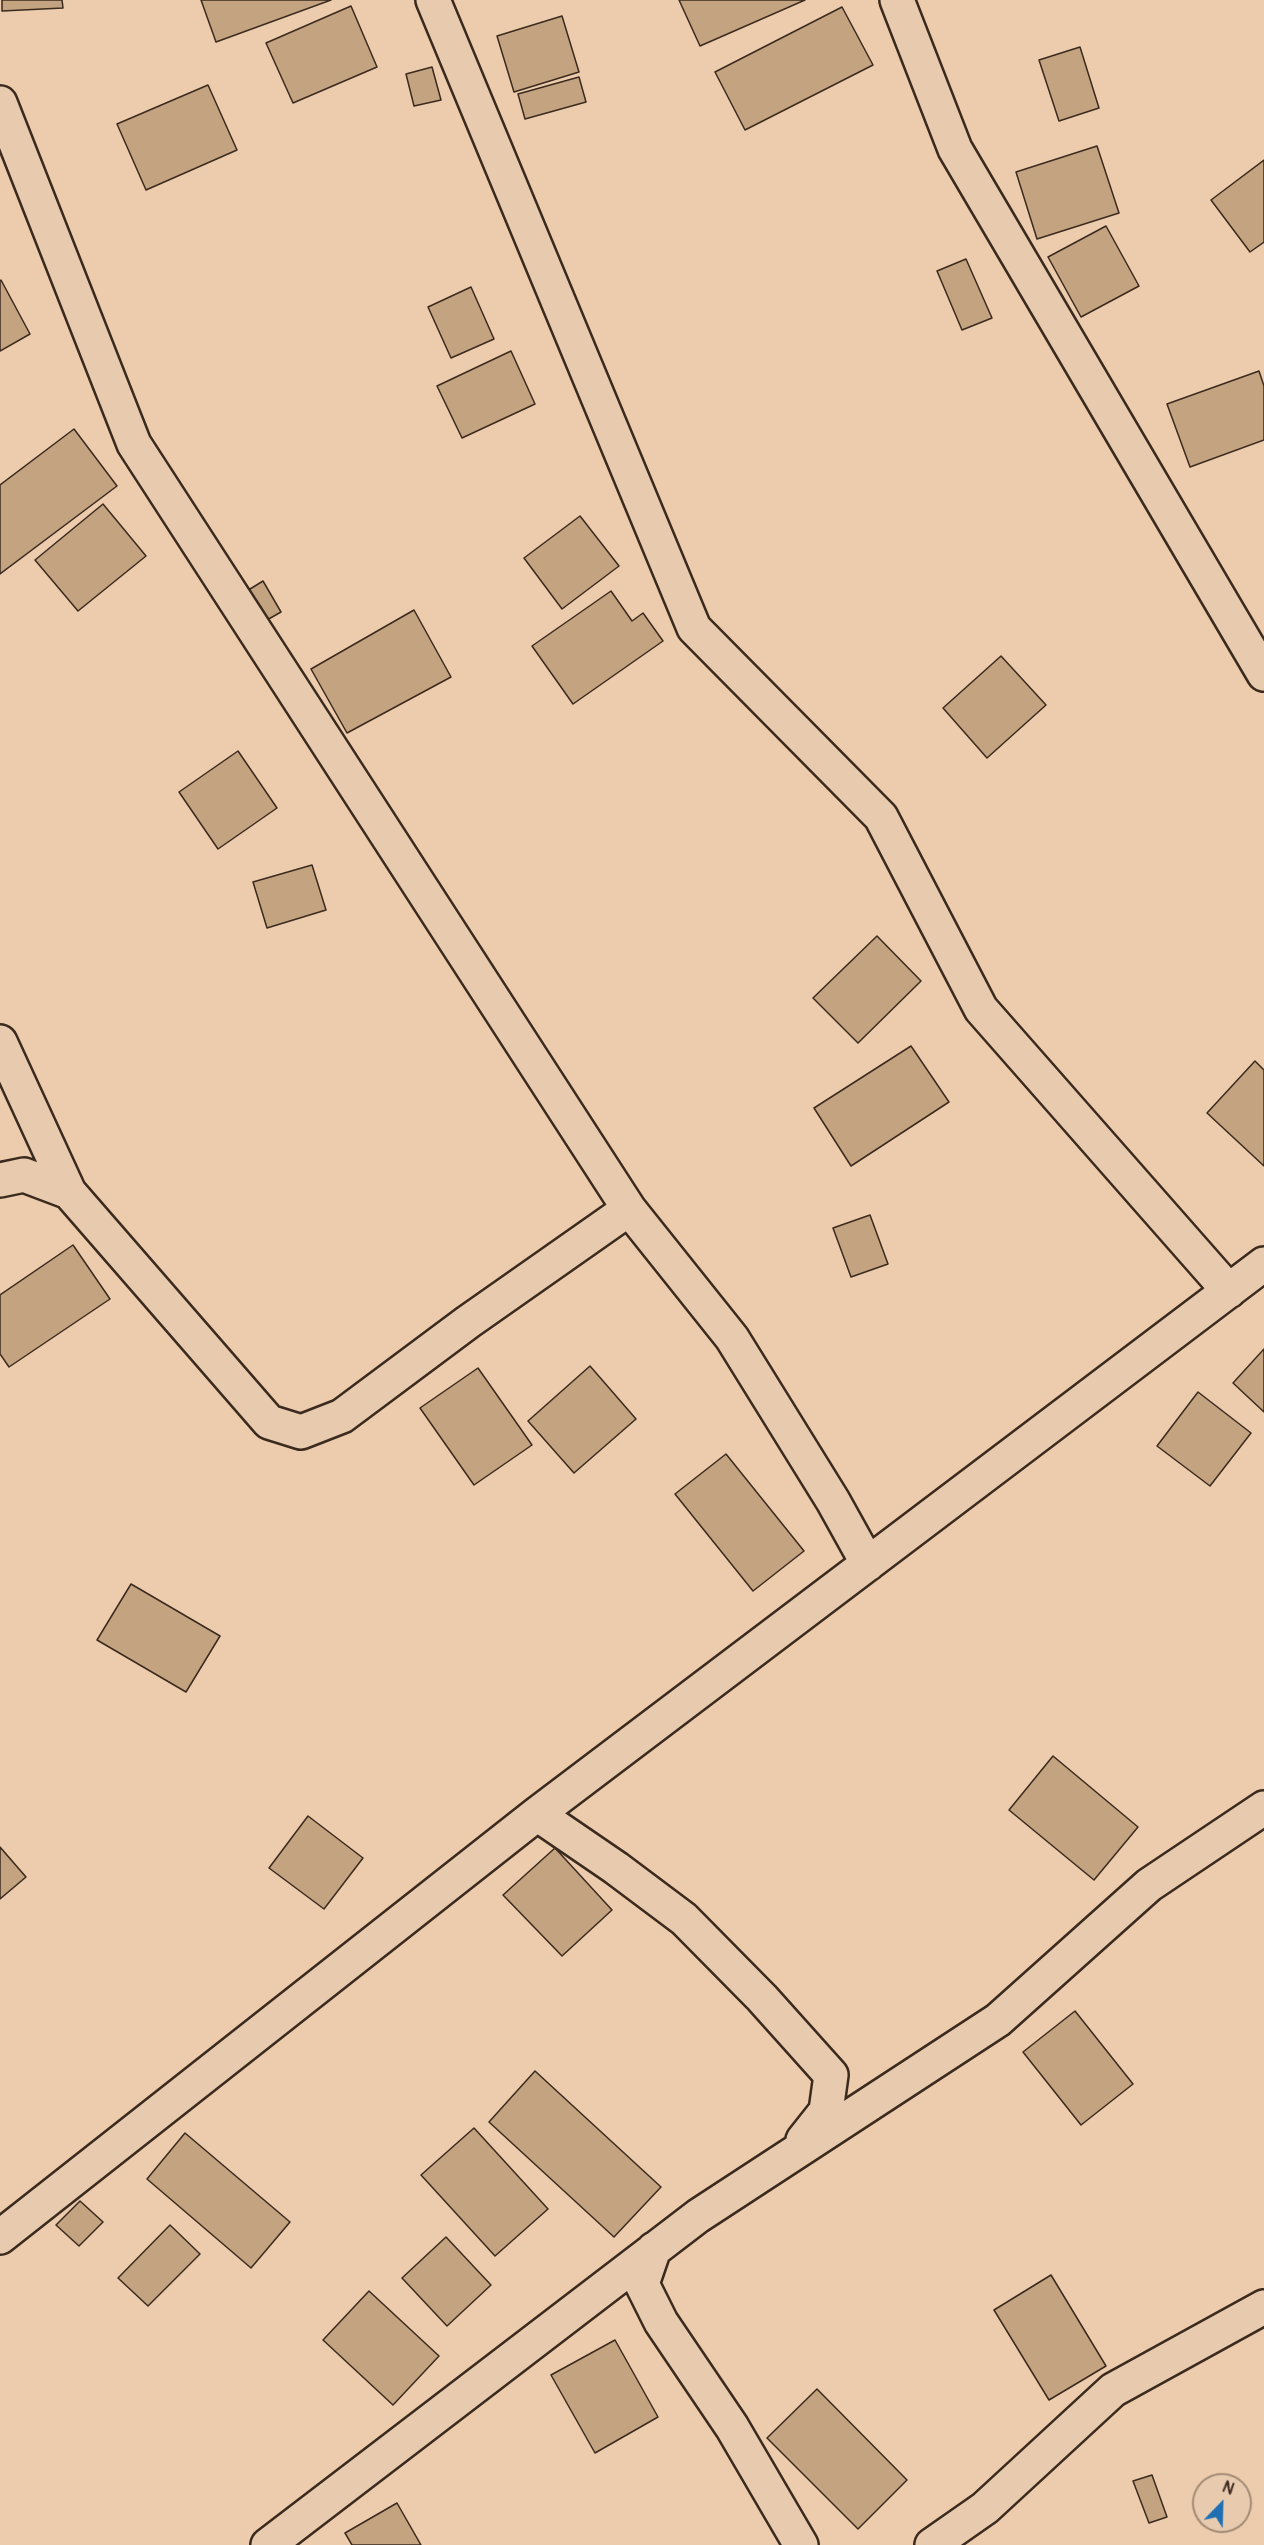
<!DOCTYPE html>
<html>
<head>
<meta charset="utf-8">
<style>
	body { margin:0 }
	#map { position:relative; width:1264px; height:2545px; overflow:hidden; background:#ecccac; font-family:Pangolin,sans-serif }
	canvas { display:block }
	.north { position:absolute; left:1192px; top:2473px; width:60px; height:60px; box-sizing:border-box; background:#e8cbaf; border:2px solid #a38b75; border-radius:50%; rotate:23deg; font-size:16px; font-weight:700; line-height:24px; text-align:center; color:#3b2a1e }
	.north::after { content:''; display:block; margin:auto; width:21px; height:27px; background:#1f6fb2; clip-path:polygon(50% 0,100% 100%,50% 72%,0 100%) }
</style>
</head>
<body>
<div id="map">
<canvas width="1264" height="2545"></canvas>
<div class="north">N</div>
</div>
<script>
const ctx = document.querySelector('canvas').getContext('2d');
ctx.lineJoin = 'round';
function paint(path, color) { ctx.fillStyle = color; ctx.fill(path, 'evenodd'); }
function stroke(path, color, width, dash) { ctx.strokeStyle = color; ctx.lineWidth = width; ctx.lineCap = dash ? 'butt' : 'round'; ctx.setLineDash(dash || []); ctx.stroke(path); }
const building = new Path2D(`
	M2,0h60l1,8 -61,3z
	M201,0h130l-115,42z
	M679,0h126l-105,46z
	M351,6l26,61 -84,36 -27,-60z
	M842,7l31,58 -128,65 -30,-58z
	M562,16l17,56 -65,20 -17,-56z
	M1080,47l19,61 -40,13 -20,-61z
	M432,67l9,33 -27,6 -8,-32z
	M579,77l7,25 -61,17 -7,-25z
	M208,85l29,65 -91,40 -29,-66z
	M1097,146l22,67 -82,26 -21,-67z
	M1264,160v82l-14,10 -39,-52z
	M1106,226l33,60 -58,31 -33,-60z
	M966,259l26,59 -30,12 -25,-59z
	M1,280l29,54 -30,17v-70z
	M471,287l23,52 -43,19 -23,-51z
	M511,351l24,53 -73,34 -25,-52z
	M1259,371l5,15v54l-74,27 -23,-63z
	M74,429l43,57 -117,88v-89z
	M103,504l43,52 -68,55 -43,-51z
	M580,516l39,50 -57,43 -38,-51z
	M263,581l18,31 -21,12 -18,-30z
	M611,591l21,30 11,-8 20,28 -90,63 -41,-58z
	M414,610l37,67 -104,56 -36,-64z
	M1001,656l45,49 -59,53 -44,-50z
	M238,751l39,57 -59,41 -39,-57z
	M312,865l14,45 -59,18 -14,-46z
	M877,936l44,45 -63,62 -45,-45z
	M911,1046l38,56 -98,64 -37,-58z
	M1255,1061l9,9v96l-57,-53z
	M870,1215l18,49 -37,13 -18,-49z
	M73,1245l37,54 -101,68 -9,-13v-59z
	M1264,1349v63l-31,-29z
	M590,1366l46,53 -62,54 -46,-52z
	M478,1368l54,77 -58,40 -54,-77z
	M1198,1392l53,41 -41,53 -53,-40z
	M726,1454l78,97 -51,40 -78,-97z
	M131,1584l89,52 -34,56 -89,-52z
	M1053,1756l85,71 -44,53 -85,-70z
	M308,1816l55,42 -39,51 -55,-41z
	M0,1847l26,30 -26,22z
	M555,1848l57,62 -50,46 -59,-61z
	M1075,2011l58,73 -52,41 -58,-73z
	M535,2071l126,116 -47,50 -125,-115z
	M474,2128l74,81 -53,47 -74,-81z
	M185,2133l105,89 -39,46 -104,-89z
	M80,2201l23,21 -24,24 -23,-21z
	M170,2225l30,29 -52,52 -30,-28z
	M446,2237l45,48 -44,41 -45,-48z
	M1051,2275l55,91 -57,34 -55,-90z
	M369,2291l70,65 -46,49 -70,-65z
	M615,2340l43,77 -63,36 -44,-78z
	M817,2389l90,91 -49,49 -91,-91z
	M1152,2475l15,42 -18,6 -16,-42z
	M397,2503l24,42h-69l-7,-12z`);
const minor = new Path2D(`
	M433,0l261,628 187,189 100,192 248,282
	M897,0l58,149 309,525
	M0,103l134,341 495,765 103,129 101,163 35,63
	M0,1042l69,150 200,230 32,10 41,-16 126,-94 161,-113
	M0,1180l24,-5 45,17
	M537,1814l79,54 68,51 78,79 69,77 -5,36 -23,29
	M0,2237l537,-423 727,-550
	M654,2249l-12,35 19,38 71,105 69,118
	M268,2545l430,-329 300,-196 151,-135 115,-77
	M932,2545l53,-37 128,-118 151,-83`);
paint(building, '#c4a381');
stroke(building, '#3b2a1e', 1.5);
stroke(minor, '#3b2a1e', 38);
stroke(minor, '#e8cbaf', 33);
</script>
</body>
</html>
